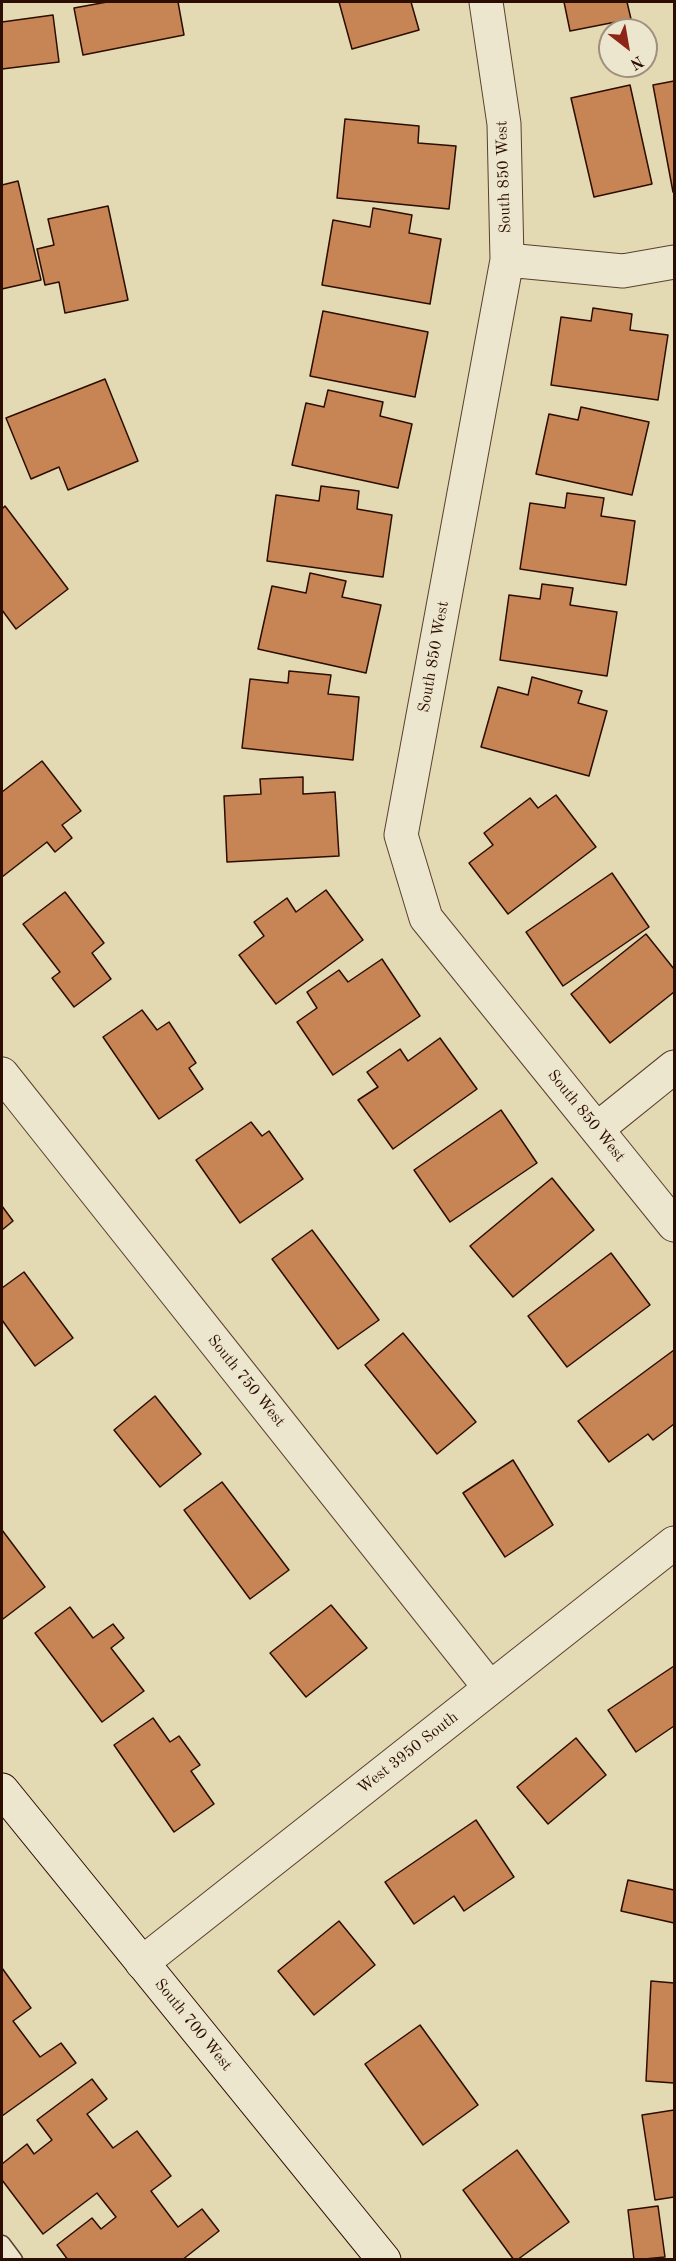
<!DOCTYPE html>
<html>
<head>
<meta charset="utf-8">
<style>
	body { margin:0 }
	#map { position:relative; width:676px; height:2261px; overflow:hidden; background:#e3d9b3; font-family:"Old Standard TT",serif }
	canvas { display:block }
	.frame { position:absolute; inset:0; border:3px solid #2c0d02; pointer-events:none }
	.north { position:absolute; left:598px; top:18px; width:60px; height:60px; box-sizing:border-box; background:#ede6ce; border:2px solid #a08f7c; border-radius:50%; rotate:149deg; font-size:16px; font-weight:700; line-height:24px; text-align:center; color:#2c0d02 }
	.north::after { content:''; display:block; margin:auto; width:21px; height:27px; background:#8f2418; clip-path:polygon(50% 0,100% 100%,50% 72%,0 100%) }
</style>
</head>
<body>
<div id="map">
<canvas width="676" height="2261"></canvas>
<div class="frame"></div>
<div class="north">N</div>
</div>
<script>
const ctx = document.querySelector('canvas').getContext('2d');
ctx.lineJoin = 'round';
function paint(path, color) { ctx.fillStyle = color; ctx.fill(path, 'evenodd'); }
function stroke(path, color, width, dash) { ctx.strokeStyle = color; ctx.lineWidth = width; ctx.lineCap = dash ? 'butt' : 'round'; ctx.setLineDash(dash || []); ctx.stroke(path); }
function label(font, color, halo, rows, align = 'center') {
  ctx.font = font + ' "Old Standard TT",serif'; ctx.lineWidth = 6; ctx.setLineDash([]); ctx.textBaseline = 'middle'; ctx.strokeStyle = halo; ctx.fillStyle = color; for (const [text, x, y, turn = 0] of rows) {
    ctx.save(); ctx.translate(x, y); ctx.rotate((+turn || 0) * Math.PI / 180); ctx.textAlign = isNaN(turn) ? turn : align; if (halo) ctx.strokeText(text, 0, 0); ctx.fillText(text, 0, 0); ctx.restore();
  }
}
const building = new Path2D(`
	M107,2h71l6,33 -101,20 -9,-47z
	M339,2h72l8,28 -67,19z
	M564,2h63l4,17 -61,12z
	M53,15l6,47 -57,7v-47z
	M674,81v111h-1l-20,-107z
	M630,85l22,99 -58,13 -23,-99z
	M345,119l74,7 -1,17 38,3 -7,63 -112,-11z
	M18,181l23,99 -39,9v-104z
	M108,206l20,94 -63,13 -6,-31 -14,3 -8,-36 17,-4 -6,-26z
	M373,208l39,7 -3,18 32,6 -11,65 -108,-19 11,-65 37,7z
	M593,308l39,6 -2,16 38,5 -10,65 -107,-15 10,-68 30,4z
	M323,311l105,21 -13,65 -105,-21z
	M105,379l33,82 -70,29 -9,-23 -28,12 -25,-61z
	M328,390l55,12 -3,14 32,8 -14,64 -106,-23 14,-62 18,4z
	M581,407l68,15 -17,73 -96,-21 13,-60 29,6z
	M321,486l38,5 -2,18 35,6 -9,62 -116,-16 9,-66 43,6z
	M567,493l37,5 -3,18 34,5 -9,64 -106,-16 10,-66 35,5z
	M5,506l63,83 -52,40 -14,-19v-101z
	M310,573l36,8 -4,16 39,8 -15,68 -108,-24 14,-63 34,7z
	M542,584l31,4 -3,17 47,7 -10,64 -107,-16 9,-65 31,4z
	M289,671l42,4 -3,19 31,3 -6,63 -111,-12 8,-69 38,4z
	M532,677l50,14 -4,12 29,8 -18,65 -108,-29 17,-60 30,8z
	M42,761l39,50 -19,14 10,13 -17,14 -8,-10 -45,35v-85z
	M303,777v17l32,-2 4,64 -112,6 -3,-66 37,-2 -1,-15z
	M556,795l40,52 -88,67 -39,-51 24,-18 -9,-12 46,-35 8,10z
	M612,873l37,54 -86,59 -37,-54z
	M326,890l37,50 -87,64 -37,-49 25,-19 -10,-14 33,-24 9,14z
	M65,892l39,51 -12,10 19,26 -37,28 -22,-29 8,-6 -37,-48z
	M646,934l28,35v23l-64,51 -39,-49z
	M382,959l38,57 -87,59 -36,-53 20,-14 -10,-16 32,-22 9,12z
	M142,1010l15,20 12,-8 27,41 -7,5 14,21 -44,30 -56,-82z
	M440,1038l37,51 -84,60 -35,-49 20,-13 -11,-15 33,-23 8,12z
	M501,1110l36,53 -87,59 -36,-52z
	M251,1122l11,14 7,-5 34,48 -63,44 -44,-63z
	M552,1178l42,52 -81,67 -43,-51z
	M2,1206l11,15 -11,9z
	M312,1230l67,90 -41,29 -66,-90z
	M611,1253l39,52 -83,62 -39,-51z
	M24,1272l49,66 -38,28 -33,-46v-32z
	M403,1333l73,89 -39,32 -72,-89z
	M674,1350v74l-21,16 -5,-6 -39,28 -31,-41z
	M155,1396l46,58 -41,33 -46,-57z
	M513,1460l40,65 -48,32 -42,-64z
	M222,1482l67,88 -39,29 -66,-89z
	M2,1530l43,57 -42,32 -1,-2z
	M331,1605l36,43 -61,49 -36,-44z
	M70,1607l23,31 20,-14 11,14 -13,10 33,43 -42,31 -67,-89z
	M674,1666v60l-38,26 -28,-42z
	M153,1718l17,24 9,-6 21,29 -9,6 23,33 -40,28 -60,-87z
	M576,1738l30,37 -58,49 -31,-37z
	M476,1820l38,57 -50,34 -10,-15 -40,28 -29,-42z
	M628,1880l46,10v33l-53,-12z
	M339,1921l36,44 -61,50 -36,-44z
	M2,1968l29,40 -18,13 27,36 21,-14 15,20 -74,53z
	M651,1981l23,2v100l-28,-2z
	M420,2025l58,80 -55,40 -58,-81z
	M92,2079l15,20 -20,15 26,34 24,-17 34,45 -20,15 27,36 24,-18 17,22 -37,29h-114l-11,-15 35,-27 9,11 15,-12 -19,-24 -54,41 -41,-54v-16l25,-20 7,10 18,-14 -15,-20z
	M674,2110v87l-19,3 -13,-85z
	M517,2150l52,72 -52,38h-3l-51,-70z
	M658,2206l7,51 -31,3 -6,-50z`);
const lane = new Path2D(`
	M2,2244l12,16`);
const street = new Path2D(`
	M486,2l18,122 3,136 -106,575 25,83 248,307
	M507,260l116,11 51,-9
	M2,1074l488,614
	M597,1129l77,-62
	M142,1963l532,-420`);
const secondary = new Path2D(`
	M2,1790l382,470`);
const streetNames = [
	["South 850 West",504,177,-92],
	["South 850 West",434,657,-80],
	["South 850 West",586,1116,51],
	["South 750 West",246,1381,51],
	["West 3950 South",408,1753,-38],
	["South 700 West",193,2025,51]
];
paint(building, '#c78556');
stroke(building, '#2c0d02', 1.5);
stroke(lane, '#5a402e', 19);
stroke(street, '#5a402e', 35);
stroke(secondary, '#2c0d02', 35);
stroke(lane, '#ede6ce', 16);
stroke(street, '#ede6ce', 33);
stroke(secondary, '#ede6ce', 33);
label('16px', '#2c0d02', '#ede6ce', streetNames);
</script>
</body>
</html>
